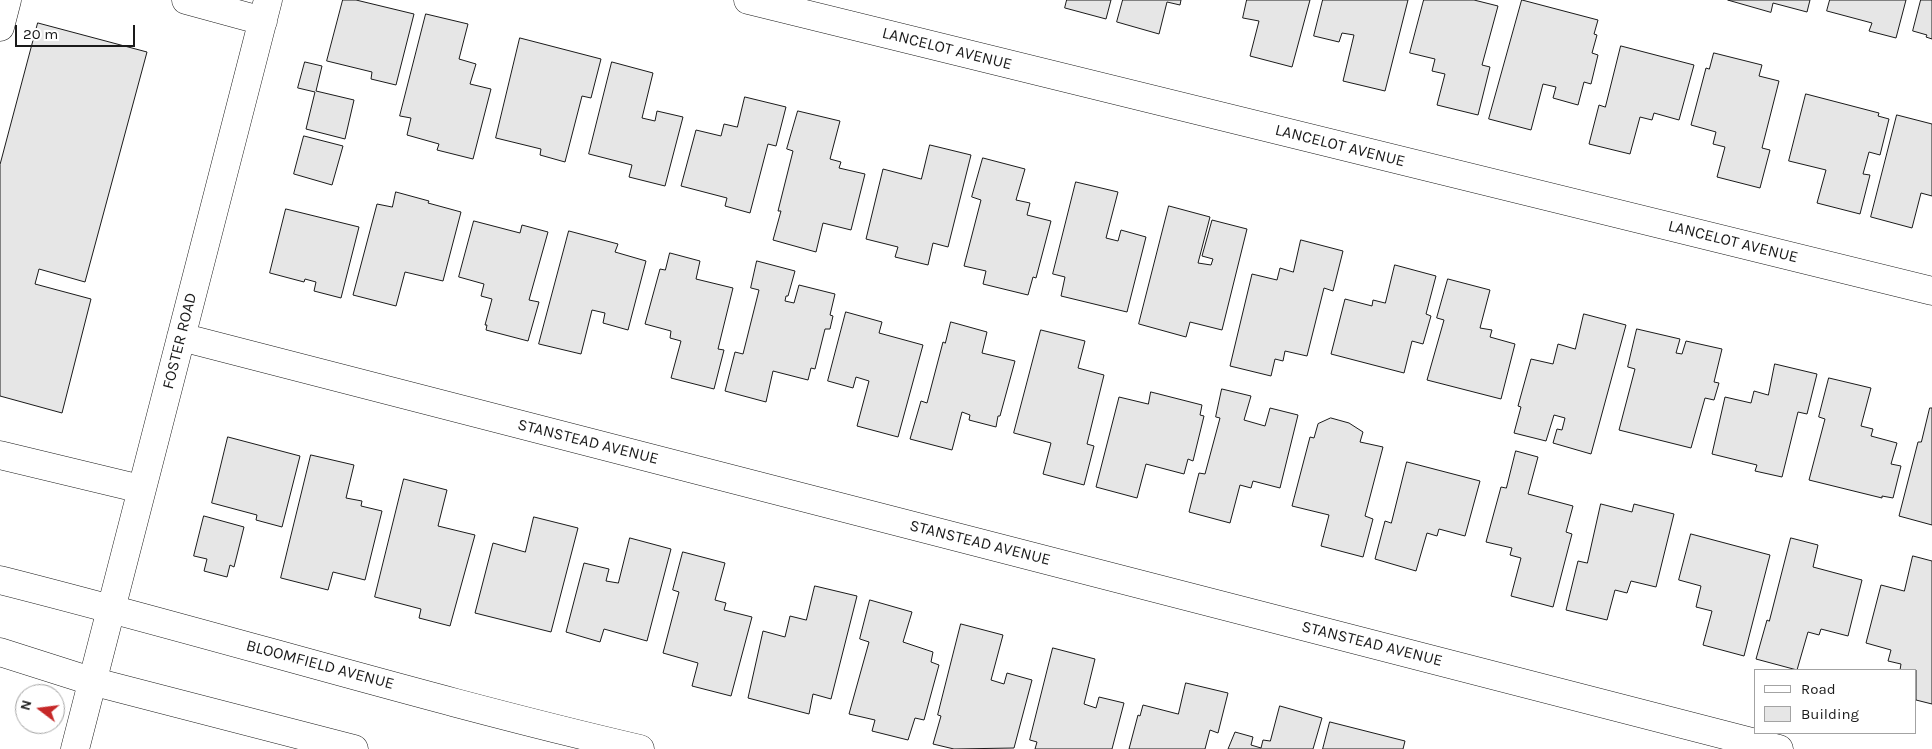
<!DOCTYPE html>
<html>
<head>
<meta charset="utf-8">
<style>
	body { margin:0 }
	#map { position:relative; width:1932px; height:749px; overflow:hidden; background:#fff; font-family:Karla,sans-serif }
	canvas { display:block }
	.legend { position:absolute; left:1754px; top:669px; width:162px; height:65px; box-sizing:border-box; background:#fff; border:1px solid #a3a3a3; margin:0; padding:6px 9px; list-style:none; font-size:15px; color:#1a1a1a }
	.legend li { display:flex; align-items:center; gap:10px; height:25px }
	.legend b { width:25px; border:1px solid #a3a3a3 }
	.north { position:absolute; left:15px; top:684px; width:50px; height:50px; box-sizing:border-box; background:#fff; border:1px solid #a3a3a3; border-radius:50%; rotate:285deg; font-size:14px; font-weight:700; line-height:20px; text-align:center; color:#1a1a1a }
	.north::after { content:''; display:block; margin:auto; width:18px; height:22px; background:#c62828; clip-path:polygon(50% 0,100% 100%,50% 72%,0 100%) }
	.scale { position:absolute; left:15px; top:25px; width:120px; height:22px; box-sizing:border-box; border:2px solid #1a1a1a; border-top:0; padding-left:6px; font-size:15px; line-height:18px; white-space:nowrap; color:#1a1a1a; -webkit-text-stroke:4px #fff; paint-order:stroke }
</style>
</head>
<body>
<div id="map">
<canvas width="1932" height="749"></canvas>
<ul class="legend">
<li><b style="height:6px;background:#fff"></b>Road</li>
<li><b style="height:14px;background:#e6e6e6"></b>Building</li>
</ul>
<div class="north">N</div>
<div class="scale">20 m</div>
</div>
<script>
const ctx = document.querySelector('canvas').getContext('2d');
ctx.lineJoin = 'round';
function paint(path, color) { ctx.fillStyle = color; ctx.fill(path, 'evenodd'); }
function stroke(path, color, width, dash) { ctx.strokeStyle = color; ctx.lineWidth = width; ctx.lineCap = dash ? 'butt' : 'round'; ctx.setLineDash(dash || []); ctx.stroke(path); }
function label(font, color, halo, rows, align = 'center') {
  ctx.font = font + ' Karla,sans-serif'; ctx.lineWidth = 4; ctx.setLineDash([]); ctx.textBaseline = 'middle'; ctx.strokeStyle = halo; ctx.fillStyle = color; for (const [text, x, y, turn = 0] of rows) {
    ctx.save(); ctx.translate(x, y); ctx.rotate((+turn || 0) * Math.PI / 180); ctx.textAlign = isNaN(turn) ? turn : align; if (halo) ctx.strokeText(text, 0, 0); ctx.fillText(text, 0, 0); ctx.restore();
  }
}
const building = new Path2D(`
	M343,0h13l58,14 -18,71 -25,-6 1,-7 -45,-11z
	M1067,0h44l-5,19 -41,-11z
	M1123,0h58l-1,5 -13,-3 -8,32 -42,-12z
	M1247,0h63l-18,67 -42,-11 9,-35 -16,-3z
	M1323,0h85l-23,91 -42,-10 11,-46 -12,-2 -3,9 -25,-6z
	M1424,0h50l24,6 -16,59 8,2 -12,48 -41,-10 8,-31 -13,-3 3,-12 -25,-6z
	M1522,0l76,20 -4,14 3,1 -5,18 6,2 -7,29 -7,-2 -6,23 -25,-7 3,-11 -13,-3 -12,46 -42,-11z
	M1728,0h82l-3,12 -34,-9 -2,9z
	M1830,0h76l-10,38 -27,-7 3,-8 -45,-12z
	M1921,0h11v39l-6,-2 1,-2 -14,-4z
	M426,14l42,10 -9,35 17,5 -6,20 21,5 -18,70 -36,-9 2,-6 -32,-9 4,-17 -11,-2z
	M38,23l109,29 -62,230 -46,-13 -4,15 56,15 -29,114 -62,-17v-231z
	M520,38l81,21 -10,39 -9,-2 -17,66 -25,-7 1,-6 -45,-11z
	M1621,46l73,19 -15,55 -25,-7 -2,7 -12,-3 -10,37 -41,-10 10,-39 6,2z
	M1714,53l48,12 -3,11 20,5 -17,67 8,2 -10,38 -43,-11 8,-30 -12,-3 3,-12 -25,-7 15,-57 3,1z
	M305,62l17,4 -6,25 38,9 -9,39 -39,-10 9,-37 -17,-4z
	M612,62l41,11 -11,45 13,3 2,-10 26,6 -18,69 -36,-9 3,-12 -43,-11z
	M1806,94l73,19 -1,3 11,3 -9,36 -11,-3 -6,22 7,1 -10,39 -43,-11 9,-33 -37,-9z
	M745,97l41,10 -10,39 -8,-2 -18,69 -25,-7 2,-8 -46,-12 15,-56 25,6 3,-12 13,3z
	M798,111l42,10 -10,38 11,3 -2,6 26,6 -14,56 -28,-7 -7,29 -43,-12 8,-29h-3l15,-60 -6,-2z
	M1897,115l35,9v72l-11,-3 -9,35 -41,-11z
	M304,136l39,10 -11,39 -38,-11z
	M930,145l41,10 -23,92 -15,-4 -5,22 -33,-8 3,-10 -32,-8 17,-70 38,10z
	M983,158l42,11 -9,31 14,3 -3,12 24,6 -15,57 -3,-1 -5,18 -45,-11 3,-13 -22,-5 17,-66 -9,-3z
	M1076,182l42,10 -12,46 12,3 3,-11 25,7 -19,75 -66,-16 4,-19 -12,-3z
	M396,192l33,9 -1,2 33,9 -18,69 -38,-9 -9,34 -43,-11 24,-91 15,3z
	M1169,206l41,11 -12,46 13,2 2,-6 -11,-3 10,-36 35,9 -25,101 -32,-8 -4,15 -47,-13z
	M286,209l73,18 -18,71 -27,-7 2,-9 -11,-3 -1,3 -34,-9z
	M474,221l46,12 2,-8 26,7 -19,68 10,2 -11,39 -42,-11 1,-5h-2l7,-26 -11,-3 3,-12 -25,-7z
	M569,231l49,13 -3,8 31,9 -18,69 -25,-7 2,-10 -13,-3 -11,44 -42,-10z
	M1301,240l42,11 -10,40 -9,-3 -17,68 -22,-5 -2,10 -8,-2 -4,17 -41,-10 22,-92 25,6 3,-12 13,4z
	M670,253l30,8 -4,18 37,9 -15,61 6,1 -10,39 -43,-11 10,-37 -11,-3 1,-7 -26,-7 15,-55 5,1z
	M757,261l38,10 -7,25h-2l-1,5 9,2 5,-18 36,9 -5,21 3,1 -3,13h-5l-10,40 -4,-1 -3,12 -35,-9 -7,31 -41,-11 10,-39 8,2 16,-64 -8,-2z
	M1395,265l41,11 -10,38 5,2 -8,28 -11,-3 -8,32 -73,-19 14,-55 27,7 1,-6 12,3z
	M1448,279l42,11 -10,38 12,2 -2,7 25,7 -14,55 -74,-19 17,-60 -7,-2z
	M846,312l36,10 -3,11 44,12 -25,92 -41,-11 12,-45 -13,-4 -3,11 -25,-7z
	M1584,314l42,11 -35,129 -38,-11 4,-14 5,1 3,-12 -11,-3 -8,26 -32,-8 7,-26 -3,-1 13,-47 22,5 5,-20 17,5z
	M951,322l36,10 -5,21 33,8 -15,55h-2l-2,11 -27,-7 1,-5 -8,-3 -10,38 -42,-11 11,-38 6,2 16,-61 2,1z
	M1637,329l43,10 -4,14 6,1 4,-13 36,8 -8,33 5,1 -5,17 -9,-2 -14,50 -72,-18 16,-61 -7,-2z
	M1041,330l44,11 -7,27 26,7 -17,69 7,2 -10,39 -41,-11 8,-31 -37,-10z
	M1775,364l42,10 -10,40 -9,-2 -16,65 -27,-6 2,-6 -45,-11 13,-57 26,6 3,-12 14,4z
	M1829,378l42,10 -10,38 12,3 -2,7 26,7 -6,21 10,2 -8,32 -11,-2v2l-73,-18 16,-61 -6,-2z
	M1222,389l29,7 -7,24 21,6 5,-18 28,7 -18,73 -27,-7 -2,7 -11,-3 -10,38 -41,-11 10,-39 6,1 15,-56 -4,-1z
	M1151,392l51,13 -2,10 4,1 -11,45 -5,-2 -4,15 -38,-10 -9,34 -41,-11 23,-90 29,7z
	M1930,408h2v117l-33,-9 19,-74h3z
	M1331,418l18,5 14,9 -3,10 23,5 -18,69 8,3 -10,38 -42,-11 8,-31 -37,-9 18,-69 4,1 4,-14z
	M228,437l72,19 -18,71 -26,-7 1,-5 -45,-12z
	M1516,451l22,6 -10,37 45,12 -7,26 6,2 -19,73 -42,-11 10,-38 -11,-3 2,-7 -26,-6 15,-55 5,1z
	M311,455l43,10 -8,33 16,3 -1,5 21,5 -17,69 -32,-8 -5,18 -47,-12z
	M1407,462l73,19 -15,55 -26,-7 -2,7 -10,-3 -11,38 -41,-12 10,-38 6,2z
	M404,479l43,11 -9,36 37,9 -25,91 -31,-8 2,-9 -46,-12z
	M1601,504l31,8 2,-8 40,10 -18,73 -25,-6 -4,12 -12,-3 -8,30 -41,-10 12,-49 9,2z
	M204,516l40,11 -10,40 -4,-2 -3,12 -23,-6 3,-12 -13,-3z
	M534,517l44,11 -27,104 -76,-19 18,-70 32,9z
	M1691,534l79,21 -26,101 -41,-11 9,-34 -16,-4 5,-21 -22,-6z
	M630,538l41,11 -24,92 -43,-12 -4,13 -34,-10 18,-69 25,6 -3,12 12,2z
	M1791,538l27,7 -5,22 49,13 -14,56 -27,-7 -2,6 -11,-3 -11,38 -41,-11 11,-39 2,1z
	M683,552l42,11 -10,37 11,3 -2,7 28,7 -21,79 -39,-10 6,-23 -35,-10 16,-61 -6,-2z
	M1913,556l19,5v143l-16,-4v-30h-16l1,-6 -13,-3 3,-11 -25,-7 15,-58 23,6z
	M815,586l42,10 -26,103 -18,-5 -4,20 -61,-16 15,-67 22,6 5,-21 16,4z
	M870,600l42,12 -9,30 30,10 -2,10 8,3 -15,55 -9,-2 -7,22 -36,-9 3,-11 -26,-6 20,-72 -9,-3z
	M961,624l42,11 -12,45 13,4 3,-11 25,7 -18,68 -60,1 -21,-5 8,-28 -3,-1z
	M1053,648l42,11 -11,45 12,4 3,-11 25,6 -12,46h-77l2,-7 -7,-2z
	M1186,683l42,10 -10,40 -8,-3 -5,19h-76l9,-34 2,1 3,-11 35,9z
	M1280,706l42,12 -9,31h-85l7,-17 18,5 -2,8 10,3 2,-8 7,1z
	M1330,722l75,19 -2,8h-80z`);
const minor = new Path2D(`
	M186,0l77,21
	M748,0l1184,291
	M0,27l7,-27
	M181,337l1598,412
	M0,455l141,34
	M75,749l193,-749`);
const major = new Path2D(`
	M0,580c214,54 425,119 640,169
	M0,652l91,29 263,68`);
const streetNames = [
	["LANCELOT AVENUE",947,49,14],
	["LANCELOT AVENUE",1340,146,14],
	["LANCELOT AVENUE",1733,242,14],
	["FOSTER ROAD",180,341,-76],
	["STANSTEAD AVENUE",588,442,14],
	["STANSTEAD AVENUE",980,543,14],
	["STANSTEAD AVENUE",1372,644,14],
	["BLOOMFIELD AVENUE",320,665,15]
];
paint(building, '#e6e6e6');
stroke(building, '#1a1a1a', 1);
stroke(minor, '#1a1a1a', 29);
stroke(major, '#1a1a1a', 29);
stroke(minor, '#fff', 28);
stroke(major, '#fff', 28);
label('16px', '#1a1a1a', '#fff', streetNames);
</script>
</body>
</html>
